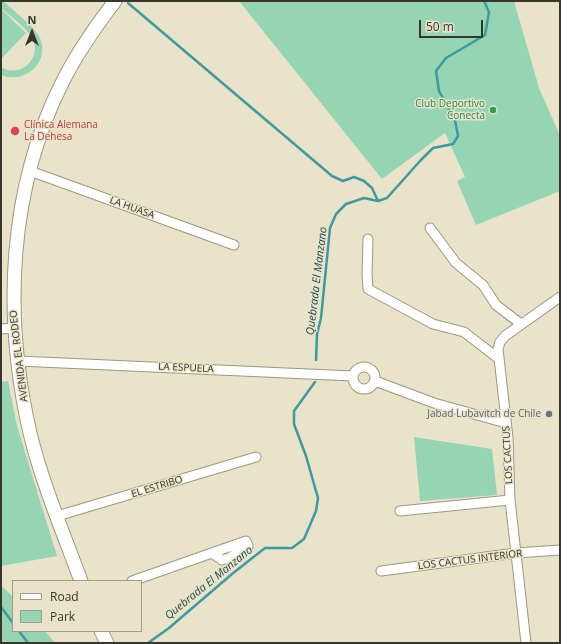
<!DOCTYPE html>
<html>
<head>
<meta charset="utf-8">
<style>
	body { margin:0 }
	#map { position:relative; width:561px; height:644px; overflow:hidden; background:#e9e3ca; font-family:"Open Sans",sans-serif }
	canvas { display:block }
	.frame { position:absolute; inset:0; border:2px solid #38352b; pointer-events:none }
	.legend { position:absolute; left:12px; top:580px; width:130px; height:52px; box-sizing:border-box; background:#e9e3ca; border:1px solid #a29d8a; margin:0; padding:5px 7px; list-style:none; font-size:12px; color:#38352b }
	.legend li { display:flex; align-items:center; gap:8px; height:20px }
	.legend b { width:20px; border:1px solid #a29d8a }
	.north { position:absolute; left:12px; top:12px; width:40px; height:40px; -webkit-text-stroke:3px #e9e3ca; paint-order:stroke; rotate:0deg; font-size:11px; font-weight:700; line-height:16px; text-align:center; color:#38352b }
	.north::after { content:''; display:block; margin:auto; width:14px; height:18px; background:#38352b; clip-path:polygon(50% 0,100% 100%,50% 72%,0 100%) }
	.scale { position:absolute; left:419px; top:20px; width:64px; height:18px; box-sizing:border-box; border:2px solid #38352b; border-top:0; padding-left:5px; font-size:12px; line-height:14px; white-space:nowrap; color:#38352b; -webkit-text-stroke:3px #e9e3ca; paint-order:stroke }
</style>
</head>
<body>
<div id="map">
<canvas width="561" height="644"></canvas>
<div class="frame"></div>
<ul class="legend">
<li><b style="height:5px;background:#fff"></b>Road</li>
<li><b style="height:11px;background:#95d5b3"></b>Park</li>
</ul>
<div class="north">N</div>
<div class="scale">50 m</div>
</div>
<script>
const ctx = document.querySelector('canvas').getContext('2d');
ctx.lineJoin = 'round';
function paint(path, color) { ctx.fillStyle = color; ctx.fill(path, 'evenodd'); }
function stroke(path, color, width, dash) { ctx.strokeStyle = color; ctx.lineWidth = width; ctx.lineCap = dash ? 'butt' : 'round'; ctx.setLineDash(dash || []); ctx.stroke(path); }
function label(font, color, halo, rows, align = 'center') {
  ctx.font = font + ' "Open Sans",sans-serif'; ctx.lineWidth = 3; ctx.setLineDash([]); ctx.textBaseline = 'middle'; ctx.strokeStyle = halo; ctx.fillStyle = color; for (const [text, x, y, turn = 0] of rows) {
    ctx.save(); ctx.translate(x, y); ctx.rotate((+turn || 0) * Math.PI / 180); ctx.textAlign = isNaN(turn) ? turn : align; if (halo) ctx.strokeText(text, 0, 0); ctx.fillText(text, 0, 0); ctx.restore();
  }
}
const green = new Path2D(`
	M1,1h2c10,9 30,25 36,35 13,25 -14,49 -38,39v-8c19,12 42,-9 31,-29 -4,-9 -23,-23 -31,-30z
	M239,1h275l25,87 21,48v55l-84,34 -19,-44 8,-4 -20,-44 -63,46z
	M1,9l25,24 -25,26z
	M8,381l9,45 40,130 -56,10v-184z
	M414,437l78,12 5,46 -77,6z
	M1,585l12,12v34h32l10,12h-54z`);
const stream = new Path2D(`
	M128,3l204,173 11,5 11,-4 10,4 8,7 6,13
	M316,360l1,-26 4,-16 9,-90 6,-14 10,-10 18,-6 14,3 9,-3 33,-37 13,-13 20,-4 5,-8 -3,-16 -16,-29 -3,-20 10,-13 39,-23 4,-23 -5,-11
	M1,607l12,16
	M19,631l9,12
	M148,643l21,-15 63,-54 33,-26h27l12,-9 12,-28 2,-13 -12,-42 -12,-32v-13l21,-29`);
const street = new Path2D(`
	M30,171l204,74
	M430,228l26,35 27,22 13,20 25,19
	M368,239l-1,36 1,14 65,35 31,8 35,27
	M1,329l14,-1
	M18,361l335,15
	M353 378a11 11 0 1 1 22 0a11 11 0 1 1-22 0Z
	M375,381l59,22 72,20
	M400,511l110,-11
	M57,516l199,-59
	M381,571l135,-18 44,-3
	M132,581l114,-40 2,5 -19,12 -7,2 -10,-7
	M526,643l-16,-143 -2,-62 -10,-89 2,-7 5,-6 55,-39`);
const secondary = new Path2D(`
	M81,581c-18,-49 -39,-98 -51,-148 -27,-117 -22,-244 33,-352 14,-28 33,-55 52,-80
	M101,631l6,12`);
const markers = [
	[493,110,4,"#2e9e5b"],
	[15,131,5,"#e0444e"],
	[549,414,4,"#6b7280"]
];
const leisureNames = [
	["Club Deportivo",485,104],
	["Conecta",485,116]
];
const healthNames = [
	["Clínica Alemana",24,125],
	["La Dehesa",24,137]
];
const streetNames = [
	["LA HUASA",132,208,20],
	["AVENIDA EL RODEO",19,356,-97],
	["LA ESPUELA",186,368,3],
	["LOS CACTUS",508,455,-93],
	["EL ESTRIBO",157,487,-17],
	["LOS CACTUS INTERIOR",470,560,-7]
];
const worshipNames = [
	["Jabad Lubavitch de Chile",541,414]
];
const waterNames = [
	["Quebrada El Manzano",317,281,-83],
	["Quebrada El Manzano",209,583,-39]
];
paint(green, '#95d5b3');
stroke(stream, '#3e9aa1', 2.5);
stroke(street, '#9d977f', 11);
stroke(secondary, '#9d977f', 15);
stroke(street, '#fff', 9);
stroke(secondary, '#fff', 13);
for (const [x, y, r, color] of markers) { const dot = new Path2D(); dot.arc(x, y, r, 0, 2 * Math.PI); ctx.fillStyle = color; ctx.fill(dot); stroke(dot, '#e9e3ca', 1.5); }
label('10px', '#27864d', '#e9e3ca', leisureNames, 'right');
label('10px', '#be3a42', '#e9e3ca', healthNames, 'left');
label('10px', '#38352b', '#e9e3ca', streetNames);
label('10px', '#5b616d', '#e9e3ca', worshipNames, 'right');
label('italic 11px', '#1f494c', '#e9e3ca', waterNames);
</script>
</body>
</html>
